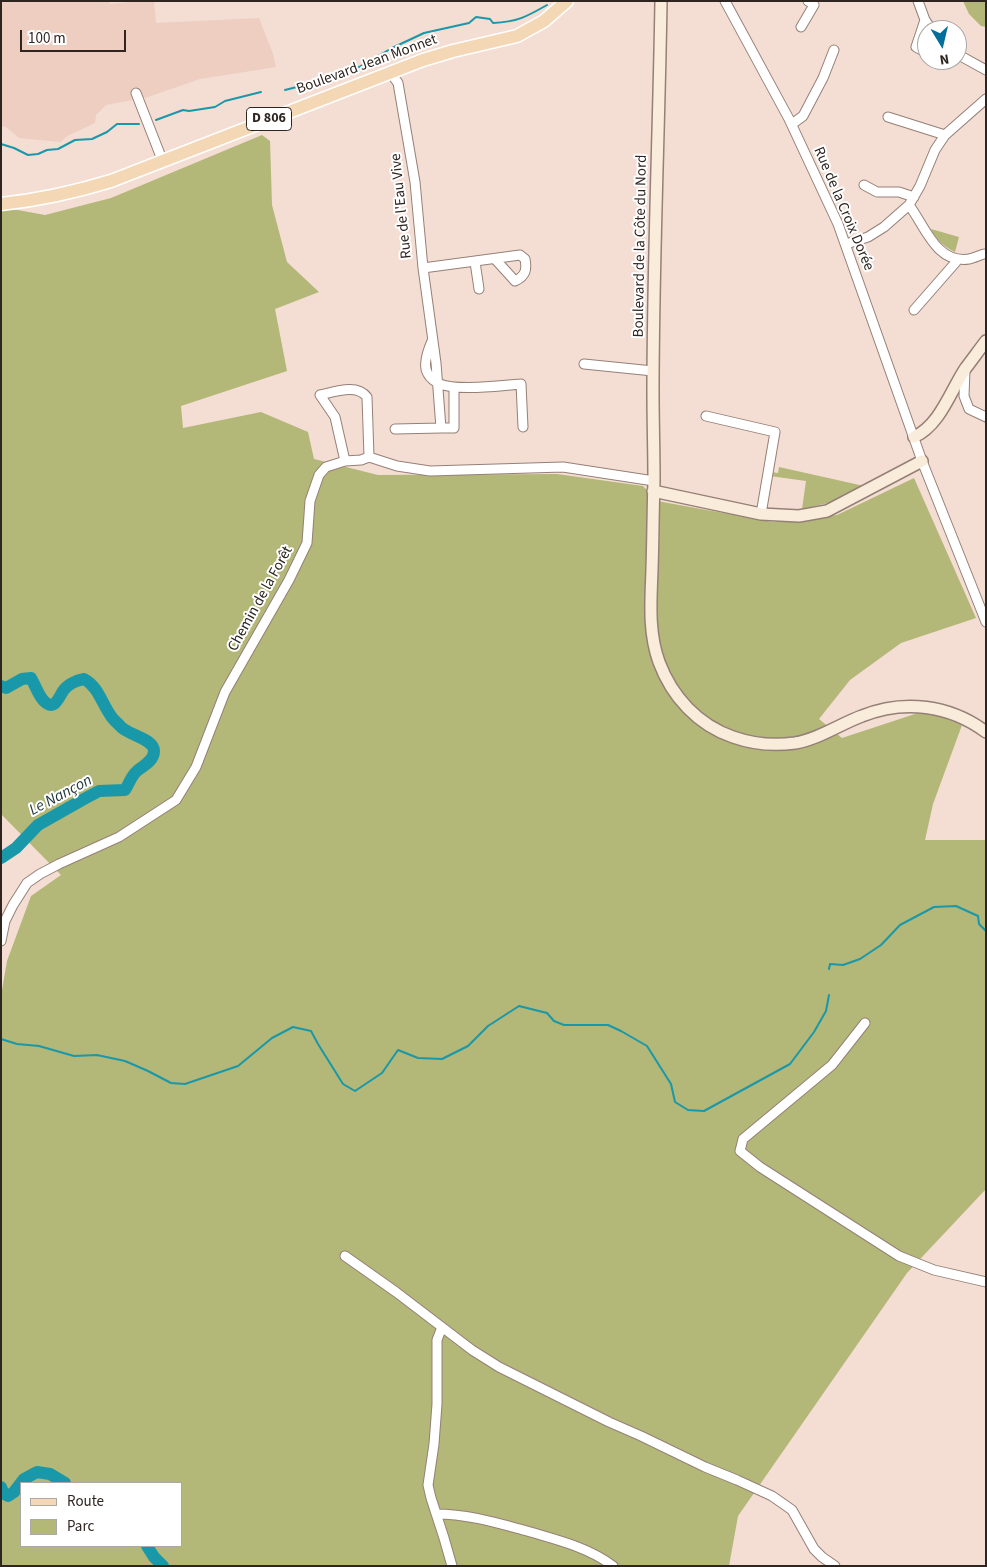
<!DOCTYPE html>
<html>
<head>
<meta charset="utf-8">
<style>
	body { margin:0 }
	#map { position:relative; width:987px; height:1567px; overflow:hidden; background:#f4ddd3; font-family:"Source Sans 3",sans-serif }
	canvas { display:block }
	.frame { position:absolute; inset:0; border:2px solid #2e2521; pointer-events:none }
	.legend { position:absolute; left:20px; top:1482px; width:162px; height:65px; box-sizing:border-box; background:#fff; border:1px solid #aba8a6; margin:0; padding:6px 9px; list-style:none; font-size:15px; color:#2e2521 }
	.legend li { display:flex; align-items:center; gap:10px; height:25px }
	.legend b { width:25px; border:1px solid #aba8a6 }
	.north { position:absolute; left:917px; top:20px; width:50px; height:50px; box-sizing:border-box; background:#fff; border:1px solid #aba8a6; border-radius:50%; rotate:171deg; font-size:14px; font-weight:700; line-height:20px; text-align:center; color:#2e2521 }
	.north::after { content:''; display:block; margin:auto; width:18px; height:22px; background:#006f9b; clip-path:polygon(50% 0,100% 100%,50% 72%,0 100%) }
	.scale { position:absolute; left:20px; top:30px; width:106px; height:22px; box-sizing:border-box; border:2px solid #2e2521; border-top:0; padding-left:6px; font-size:15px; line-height:18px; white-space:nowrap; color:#2e2521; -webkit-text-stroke:4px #fff; paint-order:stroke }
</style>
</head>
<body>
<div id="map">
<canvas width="987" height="1567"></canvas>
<div class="frame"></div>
<ul class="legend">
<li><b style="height:6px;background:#f4d8b5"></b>Route</li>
<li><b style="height:14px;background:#b3b777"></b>Parc</li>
</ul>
<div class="north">N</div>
<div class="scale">100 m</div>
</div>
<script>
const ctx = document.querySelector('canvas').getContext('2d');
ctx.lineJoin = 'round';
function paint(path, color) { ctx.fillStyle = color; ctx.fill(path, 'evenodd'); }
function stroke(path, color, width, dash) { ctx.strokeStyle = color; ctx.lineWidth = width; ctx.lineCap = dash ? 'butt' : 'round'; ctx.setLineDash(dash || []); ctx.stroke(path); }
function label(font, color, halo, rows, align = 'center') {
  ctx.font = font + ' "Source Sans 3",sans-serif'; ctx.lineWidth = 4; ctx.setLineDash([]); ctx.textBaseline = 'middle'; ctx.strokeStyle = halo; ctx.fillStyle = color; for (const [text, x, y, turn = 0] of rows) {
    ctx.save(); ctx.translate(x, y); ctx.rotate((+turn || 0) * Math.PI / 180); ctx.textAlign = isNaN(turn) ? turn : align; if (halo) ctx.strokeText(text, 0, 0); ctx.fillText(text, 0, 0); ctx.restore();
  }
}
const built = new Path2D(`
	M1,1h108l1,3 21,-2 23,-1 2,22 103,-5 14,36 3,13 -76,12 -52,18 -42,8 -10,10 -1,8 -28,13 -6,6 -42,-4 -13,-11 -5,-1z`);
const green = new Path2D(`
	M963,1h23v26l-5,-1 -12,-12z
	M262,135l8,6 2,64 15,57 32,30 -44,17 12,62 -106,35 2,22 78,-16 47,20 6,27 64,16 179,-1 86,12 14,15 116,21 64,-7 77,-37 62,140 -75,25 -51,37 -31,39 23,19 79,-26 20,4 21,9 -29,79 -8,36h61v349l-79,84 -169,243 -9,50h-728v-570l6,-35 24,-65 30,-21 -60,-61v-607l44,8 66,-17zM21,1483h160v63h-160z
	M931,229l28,8 -4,15c-11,-5 -19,-13 -24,-23z
	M779,467l85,19 -36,17 -26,6 4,-28 -36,-5 1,-4 7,1z`);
const stream = new Path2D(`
	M285,90l51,-13 23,-10 33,-19 32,-15 45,-10 7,-6 14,2 3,4c24,-1 33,-6 54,-18
	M156,120l27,-10 6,1 26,-4 10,-6 36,-9
	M1,144l13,4 14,7 10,-1 9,-4 11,-1 17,-9 17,-1 15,-7 10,-8h22
	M829,969l1,-5 13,1 17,-6 21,-14 19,-20 34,-18 22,-1 22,10 1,8 7,7
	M1,1039l16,5 22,2 35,10 23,-1 28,6 23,10 23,12 14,1 53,-18 34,-28 21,-11 18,4 7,13 25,40 12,7 27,-18 16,-23 20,8 24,1 26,-13 20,-20 31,-20 28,7 7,8 10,4h44l13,6 26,15 24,38 4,18 13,8 16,1 86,-47 24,-32 12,-21 3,-16`);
const river = new Path2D(`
	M1,686l5,2 16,-9 9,-1c4,7 7,16 12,22 11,12 15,-1 20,-9 4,-6 13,-11 21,-12 14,7 18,25 27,37 2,4 7,7 10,11 8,8 33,12 33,24 0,10 -11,15 -17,20 -6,5 -8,13 -12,19l-26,1 -15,8 -46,26 -22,23 -15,10
	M1,1487l3,7 4,2 6,-4 10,-13 13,-7 13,2 15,9
	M147,1546l7,11 9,9`);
const street = new Path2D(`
	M725,1l64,118 49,105 84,237 64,161
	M918,1l7,19 7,10
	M925,20l-9,27 11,6
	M801,27l13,-22 -6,-4
	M957,54l29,16
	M390,72l8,11 17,99 8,86 13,95 5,65 -46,1
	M136,93l27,69
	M888,117l57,18
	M792,124l11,-8 20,-38 11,-28
	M864,185l13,7h22l15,5
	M909,205c16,21 27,59 60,54 5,-1 11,-4 15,-5
	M846,244l22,-7 16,-10 25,-22 11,-19 15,-36 10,-15 41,-36
	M475,262l4,27
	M423,268l97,-13 5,4c2,10 1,17 -10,22l-20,-22
	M914,310l42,-48v-3
	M432,341c-4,9 -10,24 -4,33 2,4 8,9 12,10 16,7 61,2 81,0l2,43
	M584,364l69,7
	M965,370l-1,26 5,13 17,8
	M706,416l69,16 -14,82
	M441,428h13v-41
	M345,461l-10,-44 -15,-22c14,-3 37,-12 47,2l2,60
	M1,941l4,-20 8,-16 14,-22 13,-9 19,-10 60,-27 57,-37 20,-33 29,-75 64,-112 18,-37 3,-42 9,-26 7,-8 19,-6 16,-1 8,-3 28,9 33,5 133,-4 91,14
	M865,1023l-33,42 -89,74 -3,12 20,16 139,89 35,14 52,12
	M345,1256l51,36 76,58 27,17 110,55 32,14 64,31 32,13 35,16 20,14 22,39 8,8 13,9
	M442,1327l-5,13v64l-3,40 -6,41 3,13 13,40 8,28
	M436,1514c32,0 61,9 91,17 30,9 61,16 86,35`);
const secondary = new Path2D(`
	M661,1c-2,130 -8,261 -8,391 0,30 1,59 1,89 -1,29 -1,59 -2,88 -1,31 -4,63 7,93 13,35 39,63 74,75 20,7 41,9 62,6 24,-4 45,-19 67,-27 42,-17 88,-11 124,16
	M914,437c26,-12 36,-45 51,-68 7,-9 14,-19 21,-28
	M653,491l108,23 38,2 28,-5 95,-50`);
const primary = new Path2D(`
	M1,204c38,-4 74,-12 110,-23l312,-121 30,-9 64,-15 27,-15 23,-20`);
const shields = [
	[269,119,45]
];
const shieldNames = [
	["D 806",269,119]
];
const streetNames = [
	["Boulevard Jean Monnet",367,65,-20],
	["Rue de l'Eau Vive",402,206,-96],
	["Rue de la Croix Dorée",843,209,67],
	["Boulevard de la Côte du Nord",641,246,-89],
	["Chemin de la Forêt",261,599,-61]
];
const waterNames = [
	["Le Nançon",61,796,-28]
];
paint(built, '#edcec1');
paint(green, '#b3b777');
stroke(stream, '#1998a9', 2);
stroke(river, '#1998a9', 12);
stroke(street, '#958077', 11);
stroke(secondary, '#958077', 14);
stroke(primary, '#fff', 15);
stroke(street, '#fff', 9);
stroke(secondary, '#faecda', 11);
stroke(primary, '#f4d8b5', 12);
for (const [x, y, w] of shields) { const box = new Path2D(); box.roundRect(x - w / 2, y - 11.5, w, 23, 4); ctx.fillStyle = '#fff'; ctx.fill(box); stroke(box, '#2e2521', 1); }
label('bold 14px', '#2e2521', null, shieldNames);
label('15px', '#2e2521', '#fff', streetNames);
label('italic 16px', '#1c3539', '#fff', waterNames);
</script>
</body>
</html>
